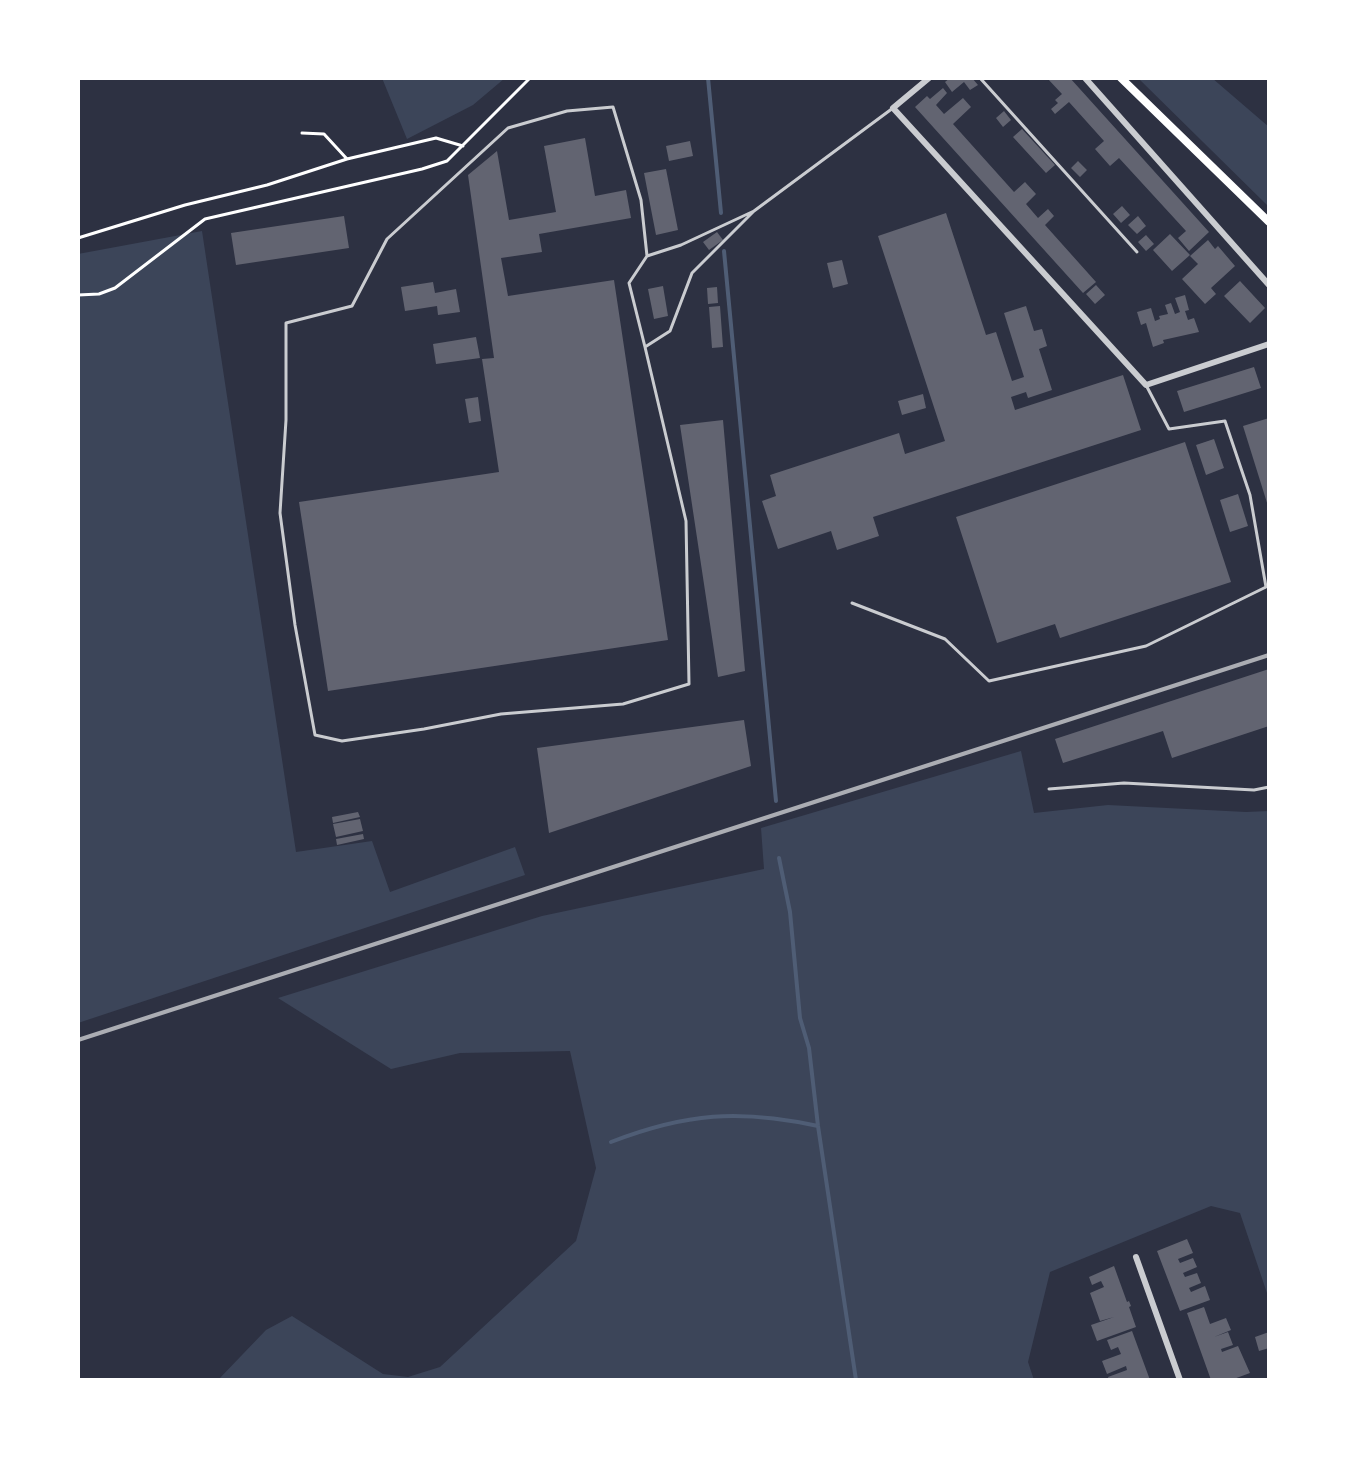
<!DOCTYPE html>
<html>
<head>
<meta charset="utf-8">
<style>
	body { margin:0 }
	#map { position:relative; width:1347px; height:1458px; overflow:hidden; background:#2d3142; font-family:"PT Serif",serif }
	canvas { display:block }
	.frame { position:absolute; inset:0; border:80px solid #fff; pointer-events:none }
</style>
</head>
<body>
<div id="map">
<canvas width="1347" height="1458"></canvas>
<div class="frame"></div>
</div>
<script>
const ctx = document.querySelector('canvas').getContext('2d');
ctx.lineJoin = 'round';
function paint(path, color) { ctx.fillStyle = color; ctx.fill(path, 'evenodd'); }
function stroke(path, color, width, dash) { ctx.strokeStyle = color; ctx.lineWidth = width; ctx.lineCap = dash ? 'butt' : 'round'; ctx.setLineDash(dash || []); ctx.stroke(path); }
const green = new Path2D(`
	M382,78h123l-32,27 -66,34z
	M1138,78h74l57,49v80z
	M202,231l94,621 76,-11 18,51 125,-45 10,28 -447,148v-769z
	M1021,751l13,62 74,-8 138,7 23,-1v488l-29,-86 -29,-7 -161,66 -22,90 6,18h-816l48,-50 26,-14 91,58 25,3 32,-10 136,-126 20,-73 -26,-117 -110,2 -69,16 -113,-71 264,-82 222,-47 -3,-41z`);
const stream = new Path2D(`
	M708,78l13,135
	M724,251l52,550
	M779,858l11,54 10,106 9,30 9,78 38,254
	M611,1142c75,-29 128,-33 207,-16`);
const building = new Path2D(`
	M950,78h22l6,7 -8,5 -6,-8 -12,10 -7,-10z
	M1047,78h23l139,154 -20,19 -11,-13 8,-7 -67,-73 -9,8 -15,-17 9,-8 -35,-39 -14,12 -4,-5 7,-6 -3,-3 7,-6z
	M943,88l4,5 -11,12 8,9 19,-16 8,9 -18,17 61,68 11,-10 11,12 -10,10 12,14 10,-9 6,7 -9,9 51,57 -13,11 -168,-186 12,-11 3,3z
	M1004,111l7,9 -8,7 -7,-9z
	M1022,129l33,36 -9,8 -33,-36z
	M585,138l10,58 31,-6 5,28 -92,16 3,18 -41,6 7,38 106,-16 54,360 -340,51 -29,-189 200,-30 -17,-113 12,-1 -26,-183 29,-24 12,69 47,-8 -12,-66z
	M690,141l3,15 -24,5 -3,-15z
	M1078,161l9,9 -7,7 -9,-9z
	M666,169l12,61 -22,5 -12,-62z
	M1122,206l8,9 -9,8 -8,-9z
	M946,213l40,122 10,-3 16,49 12,-4 -20,-64 22,-7 8,25 8,-2 5,17 -8,3 13,41 -24,8 -2,-6 -15,5 4,13 108,-35 18,55 -268,87 6,19 -42,14 -6,-19 -53,18 -16,-48 14,-5 -6,-21 129,-42 6,21 40,-13 -67,-205z
	M344,216l5,32 -113,17 -5,-32z
	M1138,216l8,10 -9,8 -9,-9z
	M717,232l6,8 -14,10 -6,-8z
	M1170,234l20,21 -18,16 -19,-21z
	M1146,235l8,9 -8,7 -8,-9z
	M1208,240l7,9 3,-3 17,20 -24,22 5,6 -11,10 -23,-25 16,-15 -8,-8z
	M842,260l6,24 -15,4 -6,-25z
	M1240,281l25,27 -15,15 -26,-27z
	M433,282l2,11 21,-4 4,23 -22,3 -1,-9 -32,5 -4,-24z
	M1096,285l9,10 -10,9 -9,-10z
	M663,286l5,30 -14,3 -6,-30z
	M717,287l1,16 -10,1 -1,-16z
	M1185,295l4,15 -4,1 3,9 6,-2 5,14 -36,8 1,3 -11,4 -7,-24 -5,2 -4,-13 14,-4 4,13 5,-2 -1,-3 9,-2 -3,-9 6,-2 4,11 5,-2 -5,-14z
	M720,306l3,41 -11,1 -3,-41z
	M476,337l4,21 -44,6 -3,-20z
	M1254,367l7,21 -77,24 -7,-21z
	M923,394l3,14 -24,7 -4,-14z
	M478,397l3,24 -12,2 -4,-24z
	M1269,418v88h-1l-25,-80z
	M723,420l22,251 -27,6 -38,-252z
	M1214,439l10,29 -18,7 -10,-30z
	M1185,442l46,140 -171,56 -5,-14 -58,19 -41,-126z
	M1238,494l10,32 -18,6 -10,-32z
	M1269,669v57l-97,32 -9,-27 -100,32 -8,-24z
	M744,720l7,46 -202,67 -12,-85z
	M358,812l2,5 -27,6 -1,-6z
	M360,819l3,12 -27,6 -3,-13z
	M363,834l1,5 -27,6 -1,-6z
	M1187,1239l6,14 -15,6 2,4 13,-5 4,9 -14,6 2,4 12,-4 4,10 -12,5 2,4 14,-6 5,14 -30,11 -23,-60z
	M1114,1266l13,36 2,-1 2,5 -2,1 7,20 -39,14 -6,-16 23,-8 -14,4 -10,-28 14,-6 -3,-6 -9,4 -3,-8z
	M1204,1307l6,17 16,-6 5,12 -17,7 14,-5 5,13 -12,4 1,3 16,-6 12,27 -19,7h-20l-24,-67z
	M1132,1331l18,49h-41l-1,-3 19,-7 -1,-4 -19,8 -5,-13 19,-7 -3,-7 -7,3 -4,-10z
	M1269,1332v16l-10,3 -4,-14z`);
const path = new Path2D(`
	M302,133l22,1 23,25
	M78,238l107,-33 82,-20 80,-26 89,-21 27,8
	M78,295l21,-1 16,-6 90,-69 217,-50 25,-8 83,-83`);
const service = new Path2D(`
	M980,78l157,174
	M754,211l-73,34 -34,11 -18,27 16,64 25,-16 22,-58 62,-62 139,-103
	M645,347l41,174 3,163 -66,20 -122,10 -77,15 -82,12 -27,-6 -20,-110 -15,-112 6,-93v-97l66,-17 35,-67 121,-111 59,-17 46,-4 28,93 6,56
	M852,603l93,36 44,42 157,-35 120,-59 -16,-92 -25,-74 -56,8 -23,-44
	M1049,789l75,-6 130,7 15,-3`);
const minor = new Path2D(`
	M929,78l-36,30 253,277 123,-41
	M1085,78l184,207
	M1136,1257l44,123`);
const secondary = new Path2D(`
	M1121,78l148,144`);
const rail = new Path2D(`
	M78,1040l1191,-385`);
paint(green, '#3c4559');
stroke(stream, '#4f5d75', 4);
paint(building, '#626471');
stroke(path, '#fff', 3);
stroke(service, '#caccd0', 3);
stroke(minor, '#caccd0', 6);
stroke(secondary, '#fff', 8);
stroke(rail, '#abadb3', 4);
</script>
</body>
</html>
